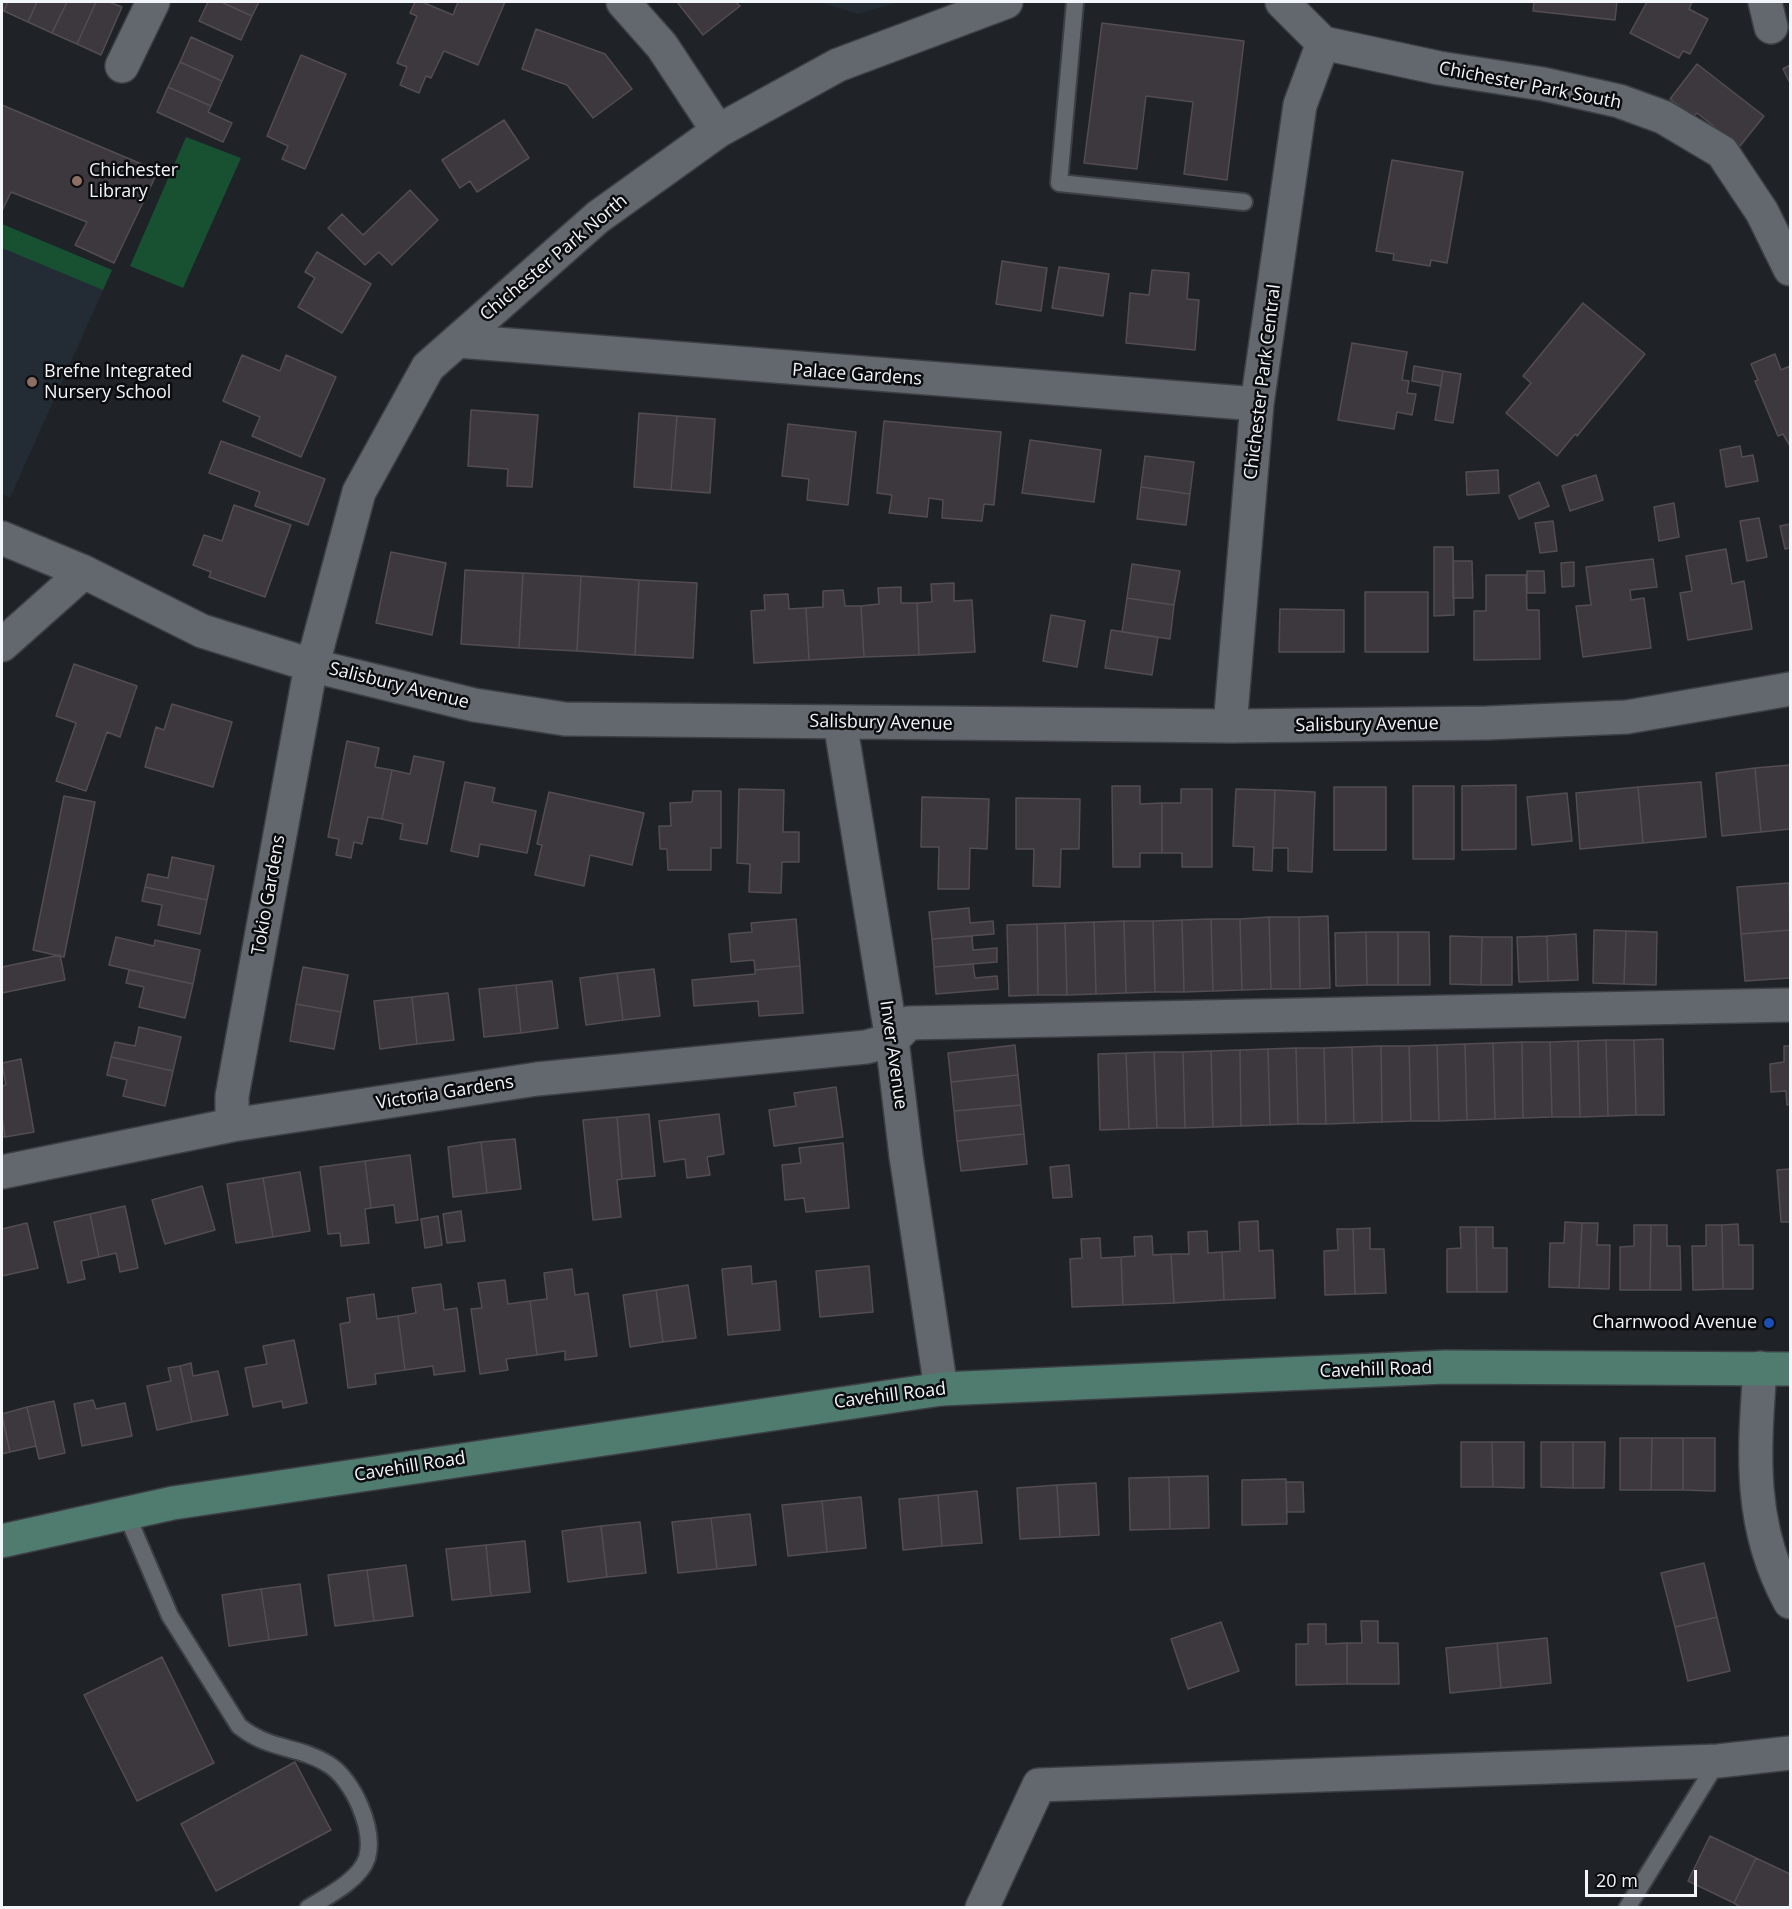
<!DOCTYPE html>
<html>
<head>
<meta charset="utf-8">
<style>
	body { margin:0 }
	#map { position:relative; width:1792px; height:1909px; overflow:hidden; background:#1f2328; font-family:"Open Sans",sans-serif }
	canvas { display:block }
	.frame { position:absolute; inset:0; border:3px solid #f2f5f9; pointer-events:none }
	.scale { position:absolute; left:1585px; top:1870px; width:112px; height:27px; box-sizing:border-box; border:3px solid #f2f5f9; border-top:0; padding-left:8px; font-size:18px; line-height:21px; white-space:nowrap; color:#f2f5f9; -webkit-text-stroke:4px #0a0c0e; paint-order:stroke }
</style>
</head>
<body>
<div id="map">
<canvas width="1792" height="1909"></canvas>
<div class="frame"></div>
<div class="scale">20 m</div>
</div>
<script>
const ctx = document.querySelector('canvas').getContext('2d');
ctx.lineJoin = 'round';
function paint(path, color) { ctx.fillStyle = color; ctx.fill(path, 'evenodd'); }
function stroke(path, color, width, dash) { ctx.strokeStyle = color; ctx.lineWidth = width; ctx.lineCap = dash ? 'butt' : 'round'; ctx.setLineDash(dash || []); ctx.stroke(path); }
function label(font, color, halo, rows, align = 'center') {
  ctx.font = font + ' "Open Sans",sans-serif'; ctx.lineWidth = 5; ctx.setLineDash([]); ctx.textBaseline = 'middle'; ctx.strokeStyle = halo; ctx.fillStyle = color; for (const [text, x, y, turn = 0] of rows) {
    ctx.save(); ctx.translate(x, y); ctx.rotate((+turn || 0) * Math.PI / 180); ctx.textAlign = isNaN(turn) ? turn : align; if (halo) ctx.strokeText(text, 0, 0); ctx.fillText(text, 0, 0); ctx.restore();
  }
}
const built = new Path2D(`
	M819,2h80l-41,12z
	M2,224l110,46 -102,228 -8,-4z`);
const green = new Path2D(`
	M186,137l55,21 -58,130 -53,-22z
	M2,224l110,46 -9,20 -101,-42z`);
const building = new Path2D(`
	M2,2h6l-4,9 -2,-1z
	M8,2h29l-9,20 -24,-11z
	M37,2h30l-15,31 -24,-11z
	M67,2h29l-19,42 -25,-11z
	M96,2h13l13,5 -21,48 -24,-11z
	M208,2h13l31,14 -11,24 -42,-19z
	M221,2h38l-7,14z
	M415,2h7l31,13 5,-13h47l-27,63 -34,-14 -13,27 -5,-2 -7,17 -19,-8 7,-18 -10,-4 20,-47 -7,-3z
	M677,2h59l4,4 -37,29z
	M1534,2h83l-2,18 -82,-9z
	M1647,2h45l-3,7 19,10 -18,35 -7,-3 -4,7 -49,-25z
	M1102,23l142,18 -17,139 -43,-6 9,-72 -47,-6 -9,73 -53,-6z
	M536,29l69,25 27,35 -39,29 -26,-33 -45,-16z
	M191,37l42,19 -11,25 -42,-19z
	M301,55l45,19 -41,95 -23,-10 6,-13 -21,-10z
	M180,62l42,19 -11,25 -43,-19z
	M1697,64l67,52 -28,35 -18,-15 3,-4 -24,-19 -4,4 -23,-18z
	M1790,65v18l-7,-14z
	M168,87l43,19 -3,6 24,11 -9,19 -66,-30z
	M2,105l156,66 -44,92 -39,-18 12,-23 -76,-30 -9,19z
	M504,120l25,38 -52,34 -7,-11 -10,7 -18,-28z
	M1392,160l71,12 -16,91 -16,-3 -1,6 -37,-6 1,-6 -18,-3z
	M410,190l28,30 -46,45 -13,-13 -14,13 -37,-37 14,-14 21,21z
	M317,252l54,32 -29,49 -44,-26 17,-29 -10,-6z
	M1002,261l45,7 -6,43 -45,-7z
	M1059,267l50,7 -6,42 -51,-8z
	M1152,270l37,3 -2,26 12,1 -4,50 -69,-7 4,-50 19,2z
	M1583,303l62,51 -68,82 -2,-2 -18,22 -51,-43 25,-30 -8,-7z
	M1352,343l55,9 -5,28 7,1 -2,12 9,1 -4,21 -15,-3 -3,17 -56,-9z
	M1775,354l6,16 9,-4v80l-7,-12 -5,2 -23,-55 3,-1 -7,-16z
	M242,355l38,16 6,-16 50,22 -35,80 -49,-21 8,-19 -37,-16z
	M1414,366l29,5 -2,15 -29,-5z
	M1443,371l18,3 -8,49 -18,-3z
	M471,410l67,5 -6,72 -25,-1 1,-17 -40,-3z
	M639,413l38,3 -6,74 -37,-3z
	M677,416l38,3 -5,74 -39,-3z
	M884,421l117,11 -7,73 -10,-1 -2,17 -40,-3 1,-18 -14,-2 -2,19 -38,-4 3,-18 -15,-2z
	M788,424l68,8 -8,73 -41,-5 2,-21 -27,-3z
	M1030,440l71,10 -7,52 -72,-9z
	M221,441l104,38 -17,46 -53,-19 5,-14 -51,-19z
	M1740,446l2,11 11,-2 5,26 -32,6 -6,-37z
	M1145,456l49,6 -4,32 -49,-7z
	M1498,470l1,23 -32,2 -1,-23z
	M1596,475l7,25 -33,11 -8,-25z
	M1539,482l10,24 -30,13 -10,-23z
	M1141,487l49,7 -4,31 -49,-6z
	M1674,503l5,34 -20,4 -5,-34z
	M234,505l57,20 -26,72 -56,-20 2,-5 -18,-7 11,-30 18,6z
	M1759,518l8,39 -20,4 -7,-40z
	M1553,521l4,30 -17,2 -5,-30z
	M1790,524v24l-5,1 -5,-23z
	M1434,547h19l1,68 -20,1z
	M1726,549l6,35 12,-3 8,48 -64,11 -8,-47 12,-2 -6,-35z
	M391,552l55,11 -14,72 -56,-12z
	M1653,559l4,28 -27,3 1,10 13,-2 7,50 -68,9 -7,-51 15,-1 -5,-38z
	M1453,561h19l1,37h-20z
	M1574,562v24l-12,1 -1,-24z
	M1132,564l48,7 -6,34 -47,-7z
	M465,570l58,3 -4,75 -58,-4z
	M1527,571h17l1,22h-18z
	M523,573l58,3 -4,75 -58,-3z
	M1486,575h40l1,35h12l1,49 -66,1v-49h12z
	M581,576l58,4 -4,75 -58,-4z
	M639,580l58,3 -4,75 -58,-3z
	M954,583v18l18,-1 3,52 -56,3 -2,-52 15,-1 -1,-18z
	M901,587v16h16l2,52 -55,2 -3,-51 18,-2 -1,-16z
	M843,590l2,16h16l3,51 -55,3 -3,-52 17,-1v-16z
	M1365,592h63v60h-63z
	M788,594l1,15 17,-1 3,52 -55,3 -3,-52 14,-1 -1,-15z
	M1127,598l47,7 -4,34 -48,-7z
	M1280,609l64,1v42h-65z
	M1051,615l34,6 -8,46 -34,-6z
	M1111,630l47,7 -6,38 -47,-7z
	M74,664l63,22 -17,51 -13,-5 -21,59 -30,-10 20,-58 -20,-7z
	M172,704l60,18 -19,65 -68,-20 11,-40 8,3z
	M347,741l32,7 -4,19 17,3 -10,49 -14,-2 -6,27 -8,-2 -3,16 -15,-3 3,-16 -11,-2z
	M414,756l30,6 -17,82 -27,-5 3,-15 -21,-5 10,-49 18,4z
	M1790,765v64l-29,3 -6,-64z
	M1755,768l6,64 -39,4 -6,-63z
	M465,782l30,6 -3,14 44,9 -9,42 -47,-9 -2,13 -27,-6z
	M1701,782l5,55 -63,6 -5,-56z
	M1516,785v64l-54,1v-64z
	M1112,786h28v18l22,-1v50h-22v14h-27z
	M1413,786h41v73h-41z
	M1334,787h52v63h-52z
	M1638,787l5,56 -63,6 -4,-56z
	M739,789l45,1 -1,42h16v30h-17l-1,31 -32,-1 1,-28 -13,-1z
	M1181,789h31v78h-30v-14h-20v-50h19z
	M1236,789l39,1 -3,81 -19,-1 1,-23 -21,-1z
	M1275,790l40,2 -3,80 -24,-1v-23h-15z
	M693,791h28v57h-10v22h-43l-1,-21h-7l-1,-23h12l-1,-23 22,-1z
	M549,792l95,21 -12,52 -42,-10 -6,31 -49,-11 7,-30 -5,-1z
	M1567,793l5,48 -40,4 -5,-48z
	M64,796l31,6 -31,155 -31,-7z
	M922,797l67,2 -2,50 -17,-1 -1,41h-31l1,-42h-18z
	M1016,798l64,1 -1,50h-18l-1,38 -27,-1 1,-37h-18z
	M172,857l42,9 -7,34 -62,-13 3,-13 20,4z
	M1789,883l1,47 -49,4 -4,-47z
	M145,887l62,13 -7,34 -42,-9 4,-20 -20,-4z
	M969,908l1,15 23,-2 1,13 -62,5 -3,-27z
	M1328,916l2,72 -30,1 -1,-72z
	M1269,917l2,72 -29,1 -2,-71z
	M1269,917h30l1,72h-29z
	M796,919l4,47 -45,4 -1,-10 -23,2 -2,-28 23,-2 -1,-9z
	M1211,919l2,72 -29,1 -2,-72z
	M1211,919h29l2,71 -29,1z
	M1182,920l2,72h-29l-2,-71z
	M1124,921l2,72 -30,1 -2,-72z
	M1124,921h29l2,71 -29,1z
	M1094,922l2,72 -29,1 -2,-72z
	M1065,923l2,72h-29l-1,-71z
	M1037,924l1,71 -29,1 -2,-71z
	M1594,930l32,1 -2,53 -31,-1z
	M1790,930v48l-45,3 -4,-47z
	M1626,931l31,1 -1,53 -32,-1z
	M1366,932l1,53 -31,1 -1,-53z
	M1366,932h32v53h-31z
	M1398,932h31l1,53h-32z
	M1576,934l2,46 -30,1 -1,-45z
	M972,936l1,14 24,-2v14l-63,5 -2,-28z
	M1450,936l32,1 -1,48 -31,-1z
	M1547,936l1,45 -29,1 -2,-45z
	M116,937l38,9 1,-6 45,10 -7,34 -84,-19z
	M1482,937h30v48h-31z
	M60,955l5,25 -63,13v-26z
	M973,964l2,14 22,-2 1,13 -62,5 -2,-27z
	M800,966l3,47 -44,3 -1,-15 -64,5 -2,-26 63,-6v-4z
	M303,967l45,8 -7,37 -45,-8z
	M654,969l6,47 -37,4 -6,-47z
	M129,970l64,14 -8,34 -46,-11 5,-20 -18,-4z
	M617,973l6,47 -37,5 -6,-47z
	M552,981l6,47 -37,5 -5,-48z
	M516,985l5,48 -37,4 -5,-48z
	M448,993l6,47 -37,4 -5,-47z
	M412,997l5,47 -37,5 -6,-48z
	M296,1004l45,8 -7,37 -44,-8z
	M139,1027l42,10 -8,34 -62,-14 4,-15 20,4z
	M1663,1039l1,76h-28l-2,-75z
	M1606,1040h28l2,75 -28,1z
	M1606,1040l2,76 -28,1 -2,-76z
	M1578,1041l2,76h-28l-2,-75z
	M1522,1042h28l2,75 -29,1z
	M1522,1042l1,76 -28,1 -2,-76z
	M1493,1043l2,76 -28,1 -2,-76z
	M1465,1044l2,76 -28,1 -2,-76z
	M1015,1045l3,30 -67,7 -3,-29z
	M1437,1045l2,76h-28l-2,-75z
	M1381,1046h28l2,75 -29,1z
	M1381,1046l1,76 -28,1 -2,-76z
	M1784,1046h6v58l-3,1 -1,-14 -15,1 -1,-28 14,-2z
	M1352,1047l2,76 -28,1 -2,-76z
	M1296,1048h28l2,76h-28z
	M1296,1048l2,76 -28,1 -2,-76z
	M1268,1049l2,76 -29,1 -1,-76z
	M1240,1050l1,76 -28,1 -2,-76z
	M1211,1051l2,76 -28,1 -2,-76z
	M1154,1052h29l2,76h-28z
	M1154,1052l3,76 -28,1 -3,-76z
	M1126,1053l3,76 -29,1 -2,-76z
	M111,1057l62,14 -8,35 -42,-10 4,-16 -20,-5z
	M21,1059l13,73 -29,5 -3,-21v-30l4,-1 -4,-22z
	M1018,1075l3,30 -67,6 -3,-29z
	M836,1087l7,50 -69,9 -5,-36 27,-4 -2,-13z
	M1021,1105l3,29 -67,7 -3,-30z
	M649,1114l6,62 -33,3 -5,-62z
	M719,1114l5,40 -17,3 3,18 -23,3 -2,-19 -21,3 -5,-41z
	M2,1116l3,21h-3z
	M617,1117l5,62 -5,1 4,37 -28,3 -10,-100z
	M1024,1134l3,30 -66,7 -4,-30z
	M515,1139l6,50 -34,4 -6,-51z
	M481,1142l6,51 -34,4 -5,-50z
	M843,1143l6,65 -43,4 -2,-14 -19,2 -3,-35 19,-2 -2,-15z
	M410,1155l8,65 -22,3 -2,-18 -23,3 -6,-47z
	M365,1161l6,47 -6,1 4,34 -28,3 -1,-13 -12,1 -8,-67z
	M1069,1165l3,32 -19,1 -3,-31z
	M1790,1169v53h-9l-4,-52z
	M300,1172l10,59 -37,6 -10,-59z
	M263,1178l10,59 -37,6 -9,-59z
	M202,1186l13,44 -50,14 -13,-44z
	M125,1206l13,62 -18,4 -4,-19 -17,4 -9,-43z
	M461,1211l4,30 -18,2 -4,-29z
	M90,1214l9,43 -18,4 4,18 -17,4 -14,-61z
	M438,1216l4,29 -17,3 -4,-29z
	M1258,1221l1,30 14,-1 2,48 -51,2 -2,-48 18,-1 -1,-29z
	M1565,1222l17,1 -3,65 -30,-1 1,-44h14z
	M27,1223l11,45 -36,8v-47z
	M1582,1223h16l-1,22h13l-1,44 -30,-1z
	M1738,1224l1,21h14v44h-30l-1,-64z
	M1634,1225h17l-1,65h-30v-43l14,-1z
	M1651,1225h16v21h13l1,44h-31z
	M1706,1225h16l1,64 -30,1 -1,-44h14z
	M1460,1227h16l1,65h-30v-43l14,-1z
	M1476,1227h17v21h14v44h-30z
	M1370,1228v21h14l2,44 -31,1 -2,-65z
	M1337,1229h16l2,65 -30,1 -1,-44 14,-1z
	M1207,1231l1,22 14,-1 2,48 -50,3 -3,-49h18l-1,-22z
	M1152,1236l1,19 18,-1 3,49 -51,2 -2,-48 14,-1 -1,-19z
	M1100,1238l1,20 20,-1 2,48 -51,2 -2,-48 12,-1 -1,-19z
	M751,1266l1,18 24,-3 4,49 -52,5 -6,-66z
	M869,1266l4,46 -53,5 -4,-46z
	M572,1269l3,26 13,-2 9,63 -32,4v-9l-28,4 -7,-54 17,-2 -3,-26z
	M505,1280l3,24 22,-3 7,54 -31,4 2,11 -28,4 -9,-65 11,-1 -4,-25z
	M441,1284l3,26 13,-2 8,63 -31,4 -1,-9 -28,4 -7,-54 18,-3 -4,-25z
	M688,1285l8,53 -33,4 -7,-52z
	M656,1290l7,52 -33,5 -7,-52z
	M374,1294l3,25 21,-3 7,54 -30,4 1,10 -28,4 -8,-64 10,-2 -3,-24z
	M294,1340l13,63 -24,5 -1,-7 -29,6 -8,-39 22,-4 -4,-18z
	M191,1363l2,13 25,-5 10,44 -36,7 -12,-56z
	M180,1366l12,56 -35,8 -10,-44 24,-5 -3,-13z
	M93,1400l3,9 29,-6 7,33 -50,10 -8,-42z
	M54,1401l11,52 -26,6 -12,-52z
	M27,1407l9,39 -26,6 -8,-38z
	M2,1416l8,36 -8,2z
	M1620,1438h32l-1,52h-31z
	M1652,1438h31v52h-32z
	M1683,1438h32v53l-32,-1z
	M1461,1442h31l1,45h-32z
	M1492,1442h32v46l-31,-1z
	M1541,1442h32v46l-32,-1z
	M1573,1442h32l-1,46h-31z
	M1208,1476l1,52 -39,1 -1,-52z
	M1169,1477l1,52 -40,1 -1,-52z
	M1286,1479l1,45 -45,1v-45z
	M1286,1482h17l1,30h-17z
	M1096,1483l3,52 -39,2 -3,-52z
	M1057,1485l3,52 -40,2 -3,-51z
	M977,1491l5,52 -40,3 -4,-51z
	M938,1495l4,51 -39,4 -4,-51z
	M861,1497l5,51 -39,4 -5,-51z
	M822,1501l5,51 -39,4 -6,-51z
	M750,1514l6,51 -39,4 -6,-51z
	M711,1518l6,51 -39,4 -6,-51z
	M640,1522l6,51 -39,4 -6,-51z
	M601,1526l6,51 -39,5 -6,-51z
	M525,1541l5,51 -39,4 -5,-51z
	M486,1545l5,51 -39,4 -6,-51z
	M1704,1563l13,54 -42,10 -14,-54z
	M406,1565l7,51 -39,5 -7,-51z
	M367,1570l7,51 -39,5 -7,-51z
	M300,1584l7,51 -38,5 -8,-51z
	M261,1589l8,51 -40,6 -7,-51z
	M1717,1617l13,54 -42,10 -13,-54z
	M1361,1621h17v22h20l1,41h-52v-41h15z
	M1221,1622l18,49 -51,18 -17,-50z
	M1308,1624h18v20l21,-1v41l-51,1v-41h12z
	M1547,1638l4,45 -50,5 -4,-45z
	M1497,1643l4,45 -51,5 -4,-45z
	M162,1657l52,106 -77,38 -53,-106z
	M295,1762l36,68 -115,61 -35,-67z
	M1710,1836l46,22 -22,45 -46,-22z
	M1756,1858l34,16v27l-2,7h-46l-8,-5z`);
const lane = new Path2D(`
	M1075,2l-16,181 185,19
	M126,1513l44,103 69,110c31,25 58,19 89,38 25,15 47,65 39,94 -7,22 -41,39 -59,50
	M1627,1908l91,-147`);
const street = new Path2D(`
	M623,2l39,44 56,85
	M1282,2l41,41 116,25 104,16 76,17 44,16 59,35 40,60 28,57
	M1765,2l6,25
	M122,66l31,-64
	M458,341l799,63
	M2,538l82,34 118,59 112,35 160,39 91,14 665,7 257,-3 140,-6 163,-28
	M2,645l82,-73
	M840,722l52,318 14,116 35,233
	M1230,726l27,-322 43,-299 23,-62
	M232,1125v-29l76,-414 51,-190 69,-125 170,-150 120,-86 120,-66 168,-63
	M2,1172l230,-47 305,-46 329,-32 26,-7 17,-17 881,-18
	M1760,1368c-6,85 -12,157 30,234
	M982,1908l57,-123 679,-24 72,-8`);
const secondary = new Path2D(`
	M2,1541l171,-38 768,-114 504,-22 345,2`);
const markers = [
	[77,181,6,"#8d6e63"],
	[32,382,6,"#8d6e63"],
	[1769,1323,6,"#1a4fb4"]
];
const streetNames = [
	["Chichester Park South",1530,86,11],
	["Chichester Park North",554,258,-40],
	["Palace Gardens",857,375,4],
	["Chichester Park Central",1263,382,-83],
	["Salisbury Avenue",399,686,14],
	["Salisbury Avenue",881,723,1],
	["Salisbury Avenue",1367,725,-1],
	["Tokio Gardens",269,895,-80],
	["Inver Avenue",893,1055,82],
	["Victoria Gardens",445,1093,-9],
	["Cavehill Road",1376,1370,-2],
	["Cavehill Road",890,1396,-7],
	["Cavehill Road",410,1467,-9]
];
const poiNames = [
	["Chichester",89,171],
	["Library",89,192],
	["Brefne Integrated",44,372],
	["Nursery School",44,393],
	["Charnwood Avenue",1757,1323,"right"]
];
paint(built, '#232b35');
paint(green, '#185032');
paint(building, '#3d383d');
stroke(building, '#534d52', 1.5);
stroke(lane, '#3c3f43', 20);
stroke(street, '#3c3f43', 36);
stroke(secondary, '#3c3f43', 36);
stroke(lane, '#63686e', 16);
stroke(street, '#63686e', 33);
stroke(secondary, '#507b6f', 33);
for (const [x, y, r, color] of markers) { const dot = new Path2D(); dot.arc(x, y, r, 0, 2 * Math.PI); ctx.fillStyle = color; ctx.fill(dot); stroke(dot, '#0a0c0e', 2); }
label('18px', '#f2f5f9', '#0a0c0e', streetNames);
label('18px', '#f2f5f9', '#0a0c0e', poiNames, 'left');
</script>
</body>
</html>
